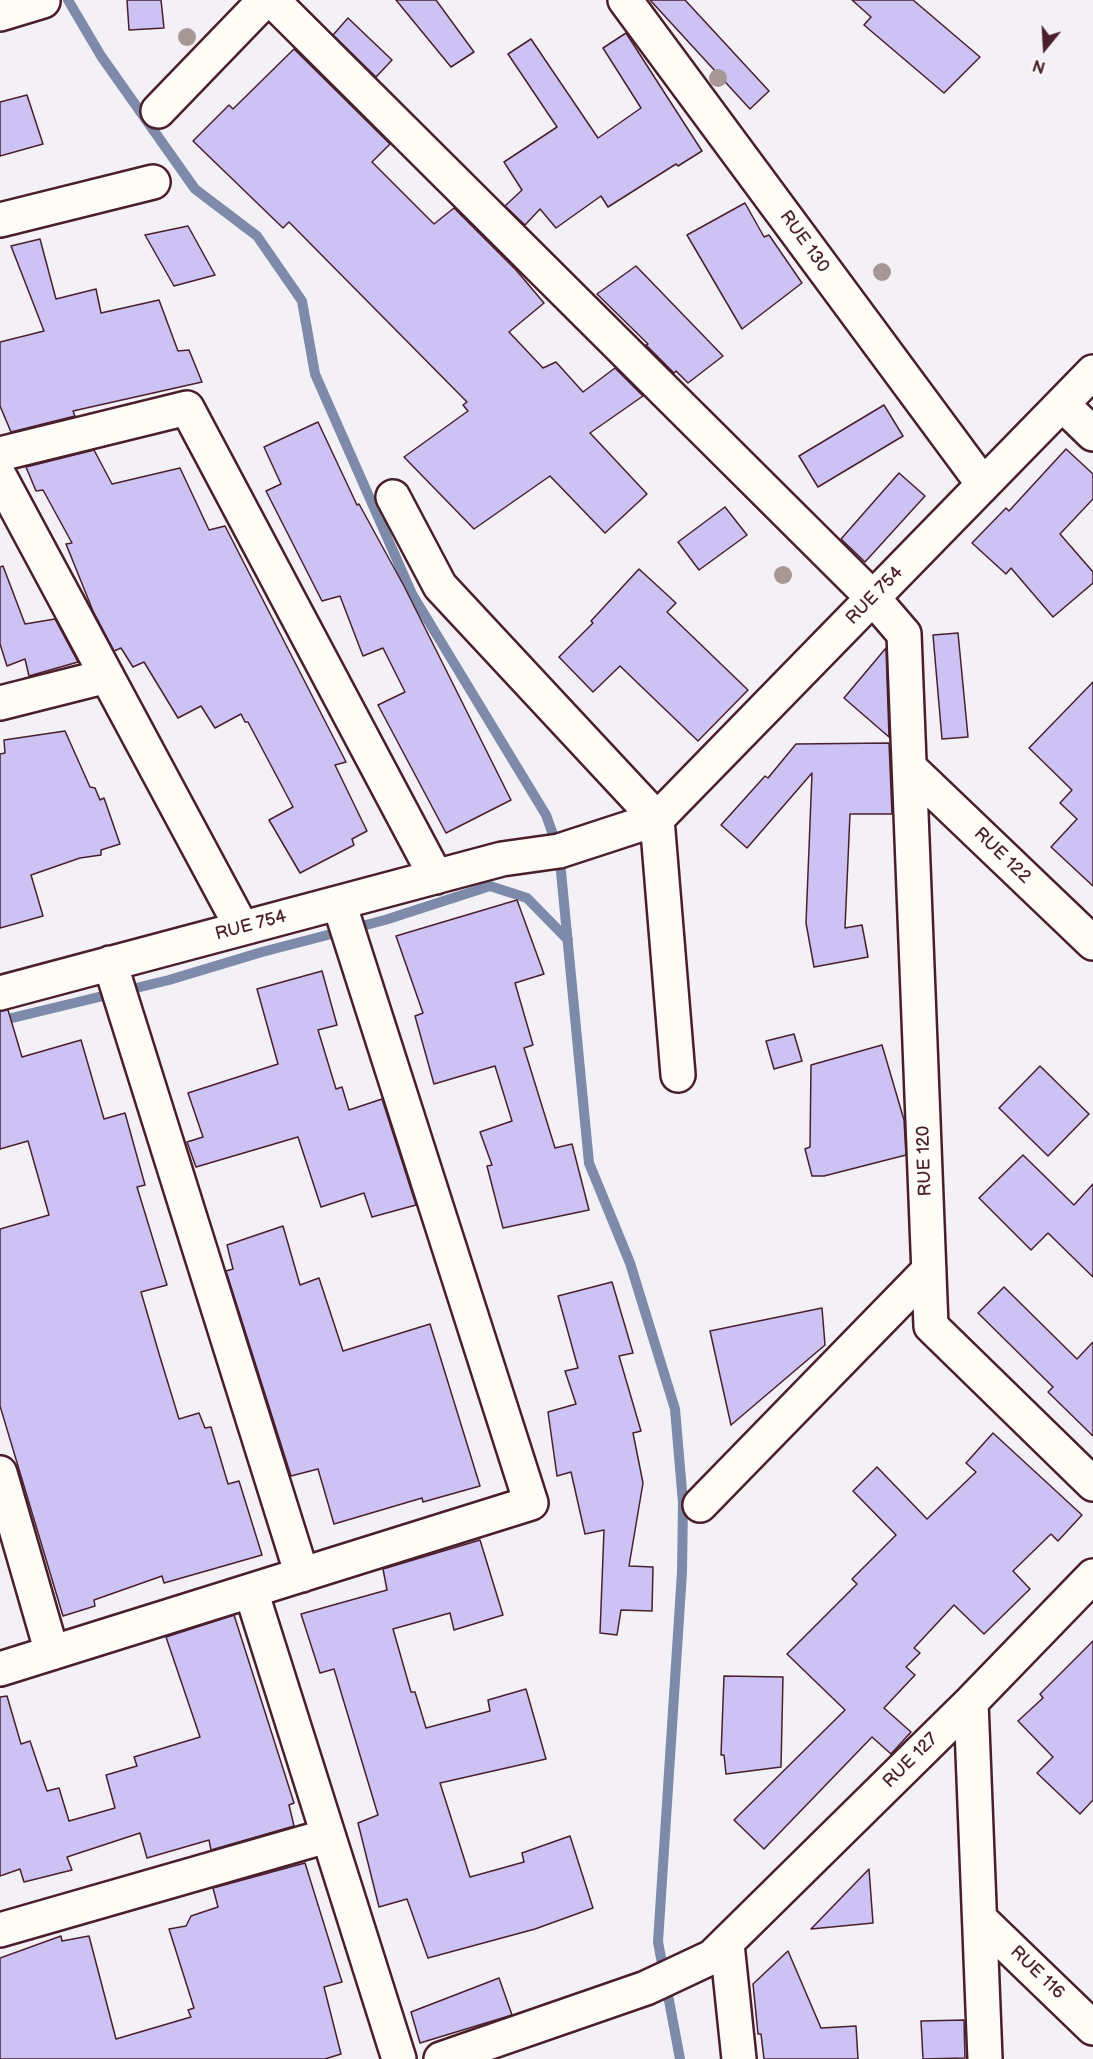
<!DOCTYPE html>
<html>
<head>
<meta charset="utf-8">
<style>
	body { margin:0 }
	#map { position:relative; width:1093px; height:2059px; overflow:hidden; background:#f3f0f6; font-family:"Balsamiq Sans",sans-serif }
	canvas { display:block }
	.north { position:absolute; left:1015px; top:18px; width:60px; height:60px; -webkit-text-stroke:4px #fdfcf7; paint-order:stroke; rotate:198deg; font-size:16px; font-weight:700; line-height:24px; text-align:center; color:#4a1f2b }
	.north::after { content:''; display:block; margin:auto; width:21px; height:27px; background:#4a1f2b; clip-path:polygon(50% 0,100% 100%,50% 72%,0 100%) }
</style>
</head>
<body>
<div id="map">
<canvas width="1093" height="2059"></canvas>
<div class="north">N</div>
</div>
<script>
const ctx = document.querySelector('canvas').getContext('2d');
ctx.lineJoin = 'round';
function stroke(path, color, width, dash) { ctx.strokeStyle = color; ctx.lineWidth = width; ctx.lineCap = dash ? 'butt' : 'round'; ctx.setLineDash(dash || []); ctx.stroke(path); }
function paint(path, color) { ctx.fillStyle = color; ctx.fill(path, 'evenodd'); }
function label(font, color, halo, rows, align = 'center') {
  ctx.font = font + ' "Balsamiq Sans",sans-serif'; ctx.lineWidth = 4.5; ctx.setLineDash([]); ctx.textBaseline = 'middle'; ctx.strokeStyle = halo; ctx.fillStyle = color; for (const [text, x, y, turn = 0] of rows) {
    ctx.save(); ctx.translate(x, y); ctx.rotate((+turn || 0) * Math.PI / 180); ctx.textAlign = isNaN(turn) ? turn : align; if (halo) ctx.strokeText(text, 0, 0); ctx.fillText(text, 0, 0); ctx.restore();
  }
}
const stream = new Path2D(`
	M68,0l33,56 94,133 62,47 45,65 13,73 97,220 134,221 13,36 30,312 41,100 45,146 8,94 -1,69 -24,370 22,117
	M0,1021l169,-41 93,-28 123,-32 105,-34 37,12 41,42`);
const building = new Path2D(`
	M127,0h34l3,28 -35,2z
	M396,0h40l38,52 -23,15z
	M650,0h35l84,91 -19,18z
	M852,0h61l67,57 -36,36 -80,-68 7,-8z
	M348,18l44,42 -16,17 -43,-42z
	M626,33l76,118 -24,15 -2,-2 -68,43 -7,-11 -45,32 -16,-19 -15,16 -20,-19 17,-16 -18,-28 53,-35 -49,-73 23,-15 67,99 43,-30 -38,-60z
	M294,49l96,95 -18,18 62,62 20,-16 62,62 28,33 -35,29 34,36 13,-6 27,30 32,-24 28,28 -53,37 57,61 -42,39 -55,-57 -76,53 -70,-72 64,-46 -5,-6 4,-3 -178,-180 -6,6 -90,-87 36,-36 4,4z
	M27,95l16,49 -43,12v-54z
	M745,203l19,34 5,-2 33,48 -60,46 -55,-94z
	M188,226l27,49 -41,11 -29,-51z
	M40,239l16,60 40,-10 5,24 58,-13 19,51 11,-1 13,32 -129,29 2,5 -64,16 -11,-26v-64l44,-11 -33,-85z
	M636,266l87,90 -35,27 -12,-12 -2,2 -28,-28 2,-1 -51,-50z
	M884,405l19,31 -85,51 -19,-31z
	M318,422l39,83 2,-1 45,82 107,214 -65,33 -68,-128 27,-13 -22,-44 -20,8 -23,-60 -18,5 -56,-110 15,-7 -17,-37z
	M1066,449l27,25v25l-33,35 33,38v11l-40,34 -42,-49 -5,6 -34,-31 34,-35 3,3z
	M94,450l18,34 68,-16 29,62 16,-4 121,236 -11,3 32,66 -15,8 2,6 -54,28 -31,-53 24,-13 -45,-85h-3l-4,-8 -26,14 -14,-22 -23,12 -34,-56 -11,5 -12,-19 -7,3 -21,-40 -27,-67 6,-1 -29,-53 -7,1 -10,-24z
	M899,473l26,23 -60,66 -24,-23z
	M725,507l22,28 -48,35 -21,-28z
	M3,566l22,58 30,-5 23,43 -49,14 -4,-17 -18,7 -7,-22v-77z
	M639,569l37,34 -9,9 81,78 -50,51 -78,-75 -27,26 -34,-35 34,-34 -2,-2z
	M958,633l10,104 -26,2 -9,-104z
	M886,648l3,89 -45,-39z
	M1093,682v204l-42,-39 26,-28 -17,-16 12,-13 -43,-42z
	M65,731l25,56 5,1 5,12 4,-2 16,46 -19,6v5l-21,3 -49,17 12,41 -43,12v-174l5,-1 -1,-13z
	M889,743l3,71h-42l-5,114 17,-3 6,32 -54,10 -8,-44 6,-150 -65,75 -26,-23 44,-49 3,2 28,-34z
	M517,900l27,74 -29,9 18,62 -9,3 31,100 17,-4 17,66 -86,18 -16,-62 5,-1 -12,-33 32,-11 -17,-55 -61,18 -19,-68 8,-3 -27,-77z
	M322,971l15,54 -19,5 18,59 6,-2 7,23 33,-11 34,106 -44,12 -8,-24 -43,14 -23,-70 -102,30 -9,-25 16,-5 -15,-44 90,-29 -21,-75z
	M8,1010l14,47 59,-17 23,79 21,-6 20,72 -8,2 30,98 -26,7 19,65 19,62 20,-6 6,15 6,-1 17,57 11,-3 23,74 -98,28 -2,-7 -68,24 1,6 -32,10 -63,-210v-177l49,-14 -21,-74 -28,8v-138z
	M794,1034l8,27 -28,8 -8,-28z
	M882,1045l22,75 2,35 -82,21h-12l-7,-27 5,-2 1,-82z
	M1040,1066l49,48 -41,42 -49,-48z
	M1023,1155l51,50 19,-21v93l-45,-44 -17,17 -52,-52z
	M283,1226l17,59 19,-7 24,73 87,-27 50,162 -57,16 -1,-4 -88,26 -16,-55 -27,7 -65,-205 7,-2 -6,-24z
	M612,1282l21,71 -14,3 22,75 -8,2 10,50 -14,83 24,1 -1,44 -31,-1 -4,25 -17,-2 4,-103 -19,4 -14,-62 -14,4 -9,-64 28,-8 -11,-33 13,-3 -20,-72z
	M1004,1287l73,72 16,-17v94l-45,-44 5,-5 -75,-74z
	M822,1308l3,37 -94,80 -21,-94z
	M993,1433l89,82 -24,26 -7,-7 -38,37 17,18 -46,45 -30,-29 -40,43 6,5 -14,14 9,8 -31,33 27,24 -20,22 -19,-17 -108,112 -30,-29 111,-110 -58,-56 70,-70 -5,-5 44,-44 -43,-44 24,-24 50,52 49,-47 -10,-9z
	M480,1540l23,75 -49,15 -4,-17 -57,16 18,63h4l11,36 64,-17 -2,-11 38,-11 20,70 -106,24 30,94 54,-15 -2,-9 48,-17 23,72 -58,21 -107,29 -21,-59 -28,8 -21,-84 20,-8 -44,-146 -14,4 -19,-59 86,-24 -4,-21z
	M234,1615l60,188 -5,2 5,21 -83,24 -2,-10 -62,18 -7,-25 -73,24 5,13 -48,12 -4,-13 -20,7v-179l7,-1 14,48 9,-3 17,50 12,-3 10,33 46,-13 -9,-33 31,-9 -3,-9 66,-20 -34,-100z
	M1093,1641v159l-13,14 -43,-41 16,-16 -35,-36 25,-23 -3,-4z
	M724,1676l59,1 -2,90 -55,7 -2,-19h-3z
	M305,1863l37,119 -18,5 17,67 -16,5h-325v-101l61,-22 1,5 27,-5 27,103 75,-22 -3,-7 6,-2 -25,-79 17,-3 5,-10 27,-9 -5,-19z
	M869,1869l4,54 -62,6z
	M788,1951l33,77 35,-2 2,33h-94l-3,-25h-3l-5,-50z
	M499,1978l13,37 -92,28 -9,-31z
	M964,2020l1,38 -42,1 -2,-38z`);
const minor = new Path2D(`
	M272,0l601,598 31,36 27,692 162,158
	M625,0l358,484
	M0,14l43,-13
	M158,111l107,-111
	M0,220l153,-38
	M1062,404l31,30
	M0,454l187,-46 249,469
	M0,477l242,451
	M393,497l47,89 217,233 21,256
	M0,703l107,-27
	M912,770l181,173
	M110,963l192,612
	M0,993l502,-134 57,-8 98,-32 436,-447
	M0,1473l52,180
	M700,1505l229,-235
	M251,1591l148,468
	M0,1669l531,-166 -192,-600
	M971,1702l14,357
	M980,1919l113,109
	M0,1930l327,-94
	M727,1944l12,115
	M441,2059l205,-71 66,-31 259,-255 122,-126`);
const trees = [
	[187,37],
	[718,78],
	[882,272],
	[783,575]
];
const streetNames = [
	["RUE 130",804,242,54],
	["RUE 754",875,596,-46],
	["RUE 122",1002,856,44],
	["RUE 754",251,926,-15],
	["RUE 120",925,1161,-92],
	["RUE 127",911,1761,-45],
	["RUE 116",1037,1973,44]
];
stroke(stream, '#7e8aa9', 10);
paint(building, '#cdc2f4');
stroke(building, '#4a1f2b', 1.5);
stroke(minor, '#4a1f2b', 38);
stroke(minor, '#fdfcf7', 33);
ctx.fillStyle = '#a79895';
for (const [x, y] of trees) { ctx.beginPath(); ctx.arc(x, y, 9, 0, 2 * Math.PI); ctx.fill(); }
label('18px', '#4a1f2b', '#fdfcf7', streetNames);
</script>
</body>
</html>
